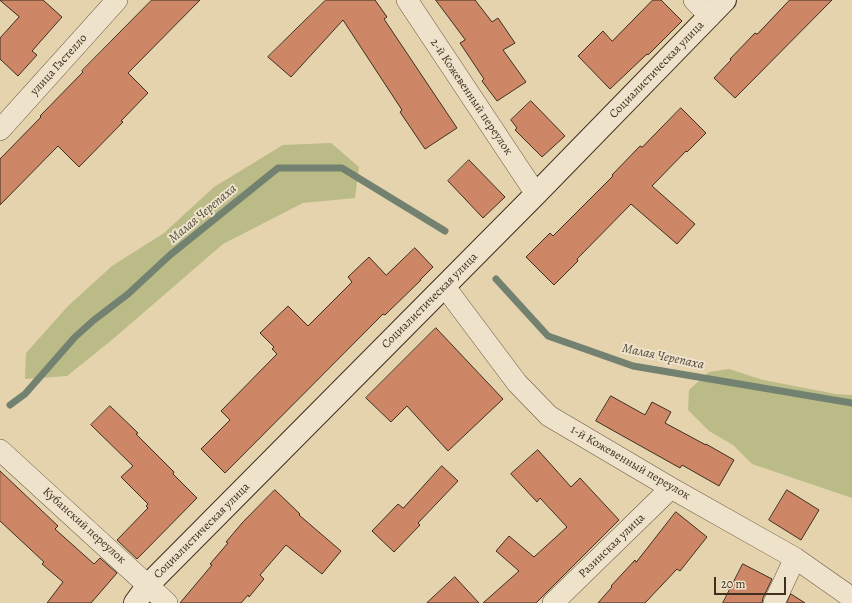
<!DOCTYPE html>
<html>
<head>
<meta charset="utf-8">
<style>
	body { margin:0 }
	#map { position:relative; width:852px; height:603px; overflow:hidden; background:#e5d3ad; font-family:Alegreya,serif }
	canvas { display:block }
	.scale { position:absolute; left:714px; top:577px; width:72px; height:18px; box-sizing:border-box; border:2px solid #3e2f1f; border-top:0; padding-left:5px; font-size:12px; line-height:14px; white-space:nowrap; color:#3e2f1f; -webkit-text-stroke:3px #eee2ca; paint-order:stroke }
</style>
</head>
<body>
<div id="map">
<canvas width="852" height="603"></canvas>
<div class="scale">20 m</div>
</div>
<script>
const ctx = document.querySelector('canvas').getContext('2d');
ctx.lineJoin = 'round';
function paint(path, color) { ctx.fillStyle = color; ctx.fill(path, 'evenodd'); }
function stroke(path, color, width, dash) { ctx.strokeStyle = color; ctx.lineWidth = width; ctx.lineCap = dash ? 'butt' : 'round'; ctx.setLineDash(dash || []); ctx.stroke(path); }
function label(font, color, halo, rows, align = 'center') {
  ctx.font = font + ' Alegreya,serif'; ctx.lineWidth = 4; ctx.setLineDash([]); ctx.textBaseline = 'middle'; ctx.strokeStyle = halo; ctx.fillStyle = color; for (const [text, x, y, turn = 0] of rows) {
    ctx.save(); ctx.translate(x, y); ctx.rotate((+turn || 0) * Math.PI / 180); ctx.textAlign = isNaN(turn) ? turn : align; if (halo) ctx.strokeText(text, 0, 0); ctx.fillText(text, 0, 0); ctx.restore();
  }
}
const green = new Path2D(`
	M331,143l28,24 -4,31 -52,5 -80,41 -110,95 -46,37 -42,3 1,-26 42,-47 44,-40 52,-33 50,-46 69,-42z
	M729,369l34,11 73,14 16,1v103l-100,-34 -19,-19 -24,-14 -21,-21 1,-20 20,-18z`);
const stream = new Path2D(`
	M496,279l52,57 85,30 219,37
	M10,405l15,-11 50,-57 19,-17 34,-26 42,-39 108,-87h64l103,63`);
const building = new Path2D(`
	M0,0h43l19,17 -30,34 5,4 -19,21 -18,-17v-21l19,-21z
	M152,0h48l-72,73 20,20 -27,28 2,1 -44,45 -21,-21 -58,59v-46l41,-42 -1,-1 43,-44 -1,-1z
	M326,0h49l12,17 -3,2 73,109 -32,21 -25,-37 2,-2 -59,-90 -52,57 -23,-20z
	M436,0h39l17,22 6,-4 17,25 -12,7 23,32 -29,19 -15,-20 2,-2 -24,-36 5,-3z
	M653,0h8l21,21 -34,34 -1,-1 -37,35 -32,-33 25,-25 9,10z
	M790,0h42l-97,98 -21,-20 17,-18 -1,-1 25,-26 2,1z
	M531,101l34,35 -23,21 -27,-27 2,-2 -6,-8z
	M681,108l25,25 -19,19 -1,-1 -34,35 43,38 -18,20 -46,-40 -54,55 1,2 -24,24 -28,-28 24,-24 3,3 60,-60 -1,-1 28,-29 2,1z
	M469,160l36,37 -22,21 -35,-37z
	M415,248l18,19 -13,13h1l-36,35 -2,-1 -158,159 -24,-24 29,-29 -9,-9 56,-57 -5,-5 2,-2 -14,-14 28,-27 20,20 44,-44 -4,-5 21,-20 17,18z
	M436,328l67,71 -55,52 -41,-45 -16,16 -25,-24z
	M611,396l34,19 7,-13 19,10 -6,11 41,22v-1l28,16 -15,26 -37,-21 -2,3 -84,-47z
	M110,406l28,27 -2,1 38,38 -1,2 24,24 -60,61 -20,-19 31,-32 -2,-2 2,-2 -27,-27 12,-11 -42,-41z
	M538,450l33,37 9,-9 39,42 -83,83h-53l36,-32 -23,-20 13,-15 25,21 33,-30 -27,-29 -3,4 -26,-28z
	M442,466l16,15 -40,42 2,2 -26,27 -22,-21 26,-27 5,4z
	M0,471l58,55 -3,3 39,35 6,-6 17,15 -26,30h-44l16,-21 -21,-18 2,-2 -44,-41z
	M275,490l25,24 -1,1 42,36 -19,23 -36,-29 -26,30 4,4 -15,18 -1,-2 -7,8h-61l32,-38 -2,-1 18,-21 -2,-1 17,-20z
	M787,490l32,20 -18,30 -32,-20z
	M676,512l31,25 -27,34 -3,-2 -32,34h-47l14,-16 -1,-1 24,-26 1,2z
	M743,564l29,15 -9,19 -1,5h-39z
	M455,577l24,26h-52z
	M791,594l14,9h-18z`);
const street = new Path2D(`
	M407,0l129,194
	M694,0l16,16
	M0,130l117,-130
	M445,287l72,96 32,33 122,72 124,70 57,40
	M0,450l167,153
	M553,603l118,-115
	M774,603l21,-45`);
const secondary = new Path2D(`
	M135,603l13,-18 388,-391 189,-194`);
const streetNames = [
	["улица Гастелло",59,65,-48],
	["Социалистическая улица",657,70,-46],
	["2-й Кожевенный переулок",471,97,56],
	["Социалистическая улица",430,301,-45],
	["1-й Кожевенный переулок",630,463,30],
	["Кубанский переулок",84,526,42],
	["Социалистическая улица",202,531,-45],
	["Разинская улица",612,546,-44]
];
const waterNames = [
	["Малая Черепаха",203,214,-40],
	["Малая Черепаха",663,357,12]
];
paint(green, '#babb86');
stroke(stream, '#738171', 7);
paint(building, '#cd8766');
stroke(building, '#3e2f1f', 1);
stroke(street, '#685842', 22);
stroke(secondary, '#3e2f1f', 24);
stroke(street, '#eee2ca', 21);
stroke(secondary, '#eee2ca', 22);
label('12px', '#3e2f1f', '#eee2ca', streetNames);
label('italic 13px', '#504a3a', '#eee2ca', waterNames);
</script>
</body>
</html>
